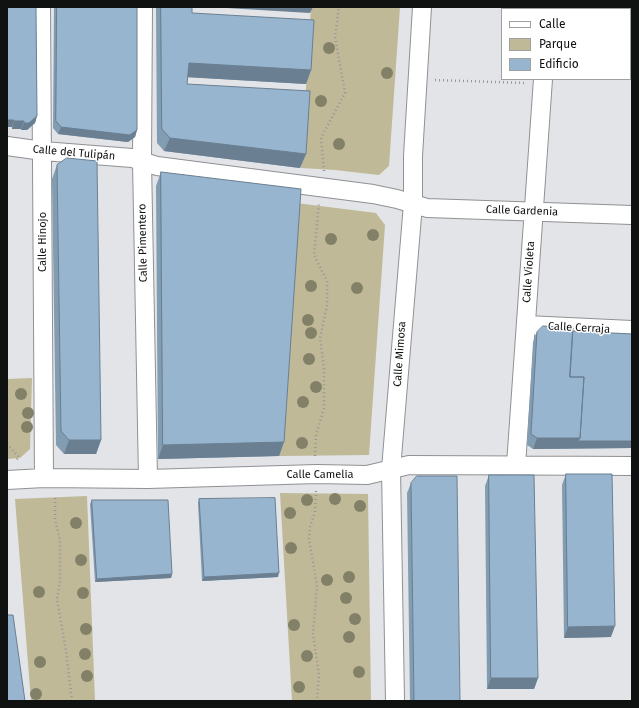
<!DOCTYPE html>
<html>
<head>
<meta charset="utf-8">
<style>
	body { margin:0 }
	#map { position:relative; width:639px; height:708px; overflow:hidden; background:#e2e4e7; font-family:"Fira Sans",sans-serif }
	canvas { display:block }
	.frame { position:absolute; inset:0; border:8px solid #101111; pointer-events:none }
	.legend { position:absolute; left:501px; top:8px; width:130px; height:72px; box-sizing:border-box; background:#fff; border:1px solid #9fa0a0; margin:0; padding:5px 7px; list-style:none; font-size:12px; color:#101111 }
	.legend li { display:flex; align-items:center; gap:8px; height:20px }
	.legend b { width:20px; border:1px solid #9fa0a0 }
</style>
</head>
<body>
<div id="map">
<canvas width="639" height="708"></canvas>
<div class="frame"></div>
<ul class="legend">
<li><b style="height:5px;background:#fff"></b>Calle</li>
<li><b style="height:11px;background:#bfb998"></b>Parque</li>
<li><b style="height:11px;background:#97b5cf"></b>Edificio</li>
</ul>
</div>
<script>
const ctx = document.querySelector('canvas').getContext('2d');
ctx.lineJoin = 'round';
function paint(path, color) { ctx.fillStyle = color; ctx.fill(path, 'evenodd'); }
function stroke(path, color, width, dash) { ctx.strokeStyle = color; ctx.lineWidth = width; ctx.lineCap = dash ? 'butt' : 'round'; ctx.setLineDash(dash || []); ctx.stroke(path); }
function label(font, color, halo, rows, align = 'center') {
  ctx.font = font + ' "Fira Sans",sans-serif'; ctx.lineWidth = 3; ctx.setLineDash([]); ctx.textBaseline = 'middle'; ctx.strokeStyle = halo; ctx.fillStyle = color; for (const [text, x, y, turn = 0] of rows) {
    ctx.save(); ctx.translate(x, y); ctx.rotate((+turn || 0) * Math.PI / 180); ctx.textAlign = isNaN(turn) ? turn : align; if (halo) ctx.strokeText(text, 0, 0); ctx.fillText(text, 0, 0); ctx.restore();
  }
}
const green = new Path2D(`
	M311,7h89l-11,159 -10,9 -44,-5 -34,-2z
	M296,203l80,10 9,12 -16,230 -90,1z
	M32,378l-2,71 -10,9 -13,1v-80z
	M280,493l88,1 3,207h-79z
	M87,496l8,205h-64l-16,-202z`);
const path = new Path2D(`
	M435,80l91,3
	M324,171l-3,-33 24,-45 -10,-56 4,-30
	M7,419v3
	M7,444l12,13 -4,5
	M315,456l1,-21 8,-27v-40l-4,-30 7,-32v-25l-13,-26 5,-52
	M316,491l-1,21 -5,15 -1,12 8,46 -4,49 6,41 -2,26
	M55,498v21l5,21v41l-3,18 9,52 6,50`);
const minor = new Path2D(`
	M41,7l3,471
	M143,7l-1,154 6,318
	M548,9v-2
	M7,146l36,5 89,7 25,8 216,28 24,5 30,9 205,7
	M526,325l106,5
	M516,465l27,-386
	M7,480l37,-2 104,1 169,-5 50,1 42,-10 223,1
	M395,701l-4,-232 22,-265v-48l9,-149`);
const trees = [
	[329,48],
	[387,73],
	[321,101],
	[339,144],
	[373,235],
	[331,239],
	[311,286],
	[357,288],
	[308,320],
	[311,333],
	[309,359],
	[316,387],
	[21,394],
	[303,402],
	[28,413],
	[27,427],
	[302,443],
	[335,499],
	[307,500],
	[360,506],
	[290,513],
	[76,523],
	[291,548],
	[81,560],
	[349,577],
	[327,580],
	[39,592],
	[83,593],
	[346,598],
	[355,619],
	[294,625],
	[86,629],
	[349,637],
	[85,654],
	[307,656],
	[40,662],
	[359,672],
	[87,676],
	[299,687],
	[36,694]
];
const wall = new Path2D(`
	M7,7l30,109 -2,7 -8,7h-6v-1h-9v-2h-5z
	M54,7h83v123l-2,7 -7,5 -70,-8 -5,-6z
	M156,7h36v6l119,57 -5,14 -118,-7 -1,7 119,70 -6,14 -136,-17 -7,-8z
	M57,165l44,275 -5,14h-32l-8,-9 -4,-266z
	M161,172l123,270 -5,14 -121,3 -2,-273z
	M573,331l59,3v114l-99,1 -6,-4 6,-103 4,-10z
	M566,474l45,163 -47,1 -2,-153z
	M489,475l49,203 -4,11h-47l-2,-203z
	M411,483l49,218h-50l-3,-208z
	M199,499l79,78 -76,4 -4,-78z
	M92,500l80,74 -1,4 -76,4 -5,-78z`);
const shadedWall = new Path2D(`
	M210,7h103l-3,6z
	M189,63l122,7 -5,14 -122,-7z
	M37,116l-2,7 -8,7h-6l3,-7z
	M7,120h7l-2,7h-5z
	M14,121h10l-3,8h-9z
	M61,127l76,3 -2,7 -7,5 -70,-8z
	M170,138l136,16 -6,14 -136,-17z
	M537,438h43l52,3v7l-99,1z
	M69,440h32l-5,14h-32z
	M284,442l-5,14 -121,3 5,-14z
	M279,573l-1,4 -76,4 2,-4z
	M172,574l-1,4 -76,4 2,-3z
	M615,626l-4,11 -47,1 4,-11z
	M491,678h47l-4,11h-47z`);
const building = new Path2D(`
	M7,7h29l1,109 -8,7h-5v-2h-10v-1h-7z
	M57,7h80v123l-7,5 -69,-8 -5,-6z
	M161,7h31v6l122,7 -3,50 -122,-7 -2,21 123,7 -4,63 -136,-16 -8,-9z
	M67,158l30,3 4,279h-32l-8,-9 -4,-266z
	M161,172l140,17 -17,253 -121,3z
	M543,326l30,2 -3,49h14l-4,61h-43l-6,-4 6,-102z
	M573,331l59,3v107h-54l2,-3 4,-61h-14z
	M566,474h46l3,152 -47,1z
	M489,475h45l4,203h-47z
	M417,476h40l3,225h-46l-3,-218z
	M275,498l4,75 -75,4 -5,-78z
	M92,500h76l4,74 -75,5z
	M7,615h6l12,86h-18z`);
const streetNames = [
	["Calle del Tulipán",74,153,5],
	["Calle Gardenia",522,211,2],
	["Calle Hinojo",43,242,-90],
	["Calle Pimentero",143,243,-91],
	["Calle Violeta",529,272,-86],
	["Calle Cerraja",579,328,3],
	["Calle Mimosa",400,354,-86],
	["Calle Camelia",320,475]
];
paint(green, '#bfb998');
stroke(minor, '#8f9193', 20);
stroke(path, '#959698', 2.5, [1, 3]);
stroke(minor, '#fff', 18);
ctx.fillStyle = '#838068';
for (const [x, y] of trees) { ctx.beginPath(); ctx.arc(x, y, 6, 0, 2 * Math.PI); ctx.fill(); }
paint(wall, '#829cb2');
paint(shadedWall, '#6a7f91');
paint(building, '#97b5cf');
stroke(building, '#6a7f91', 1);
label('11px', '#101111', '#fff', streetNames);
</script>
</body>
</html>
